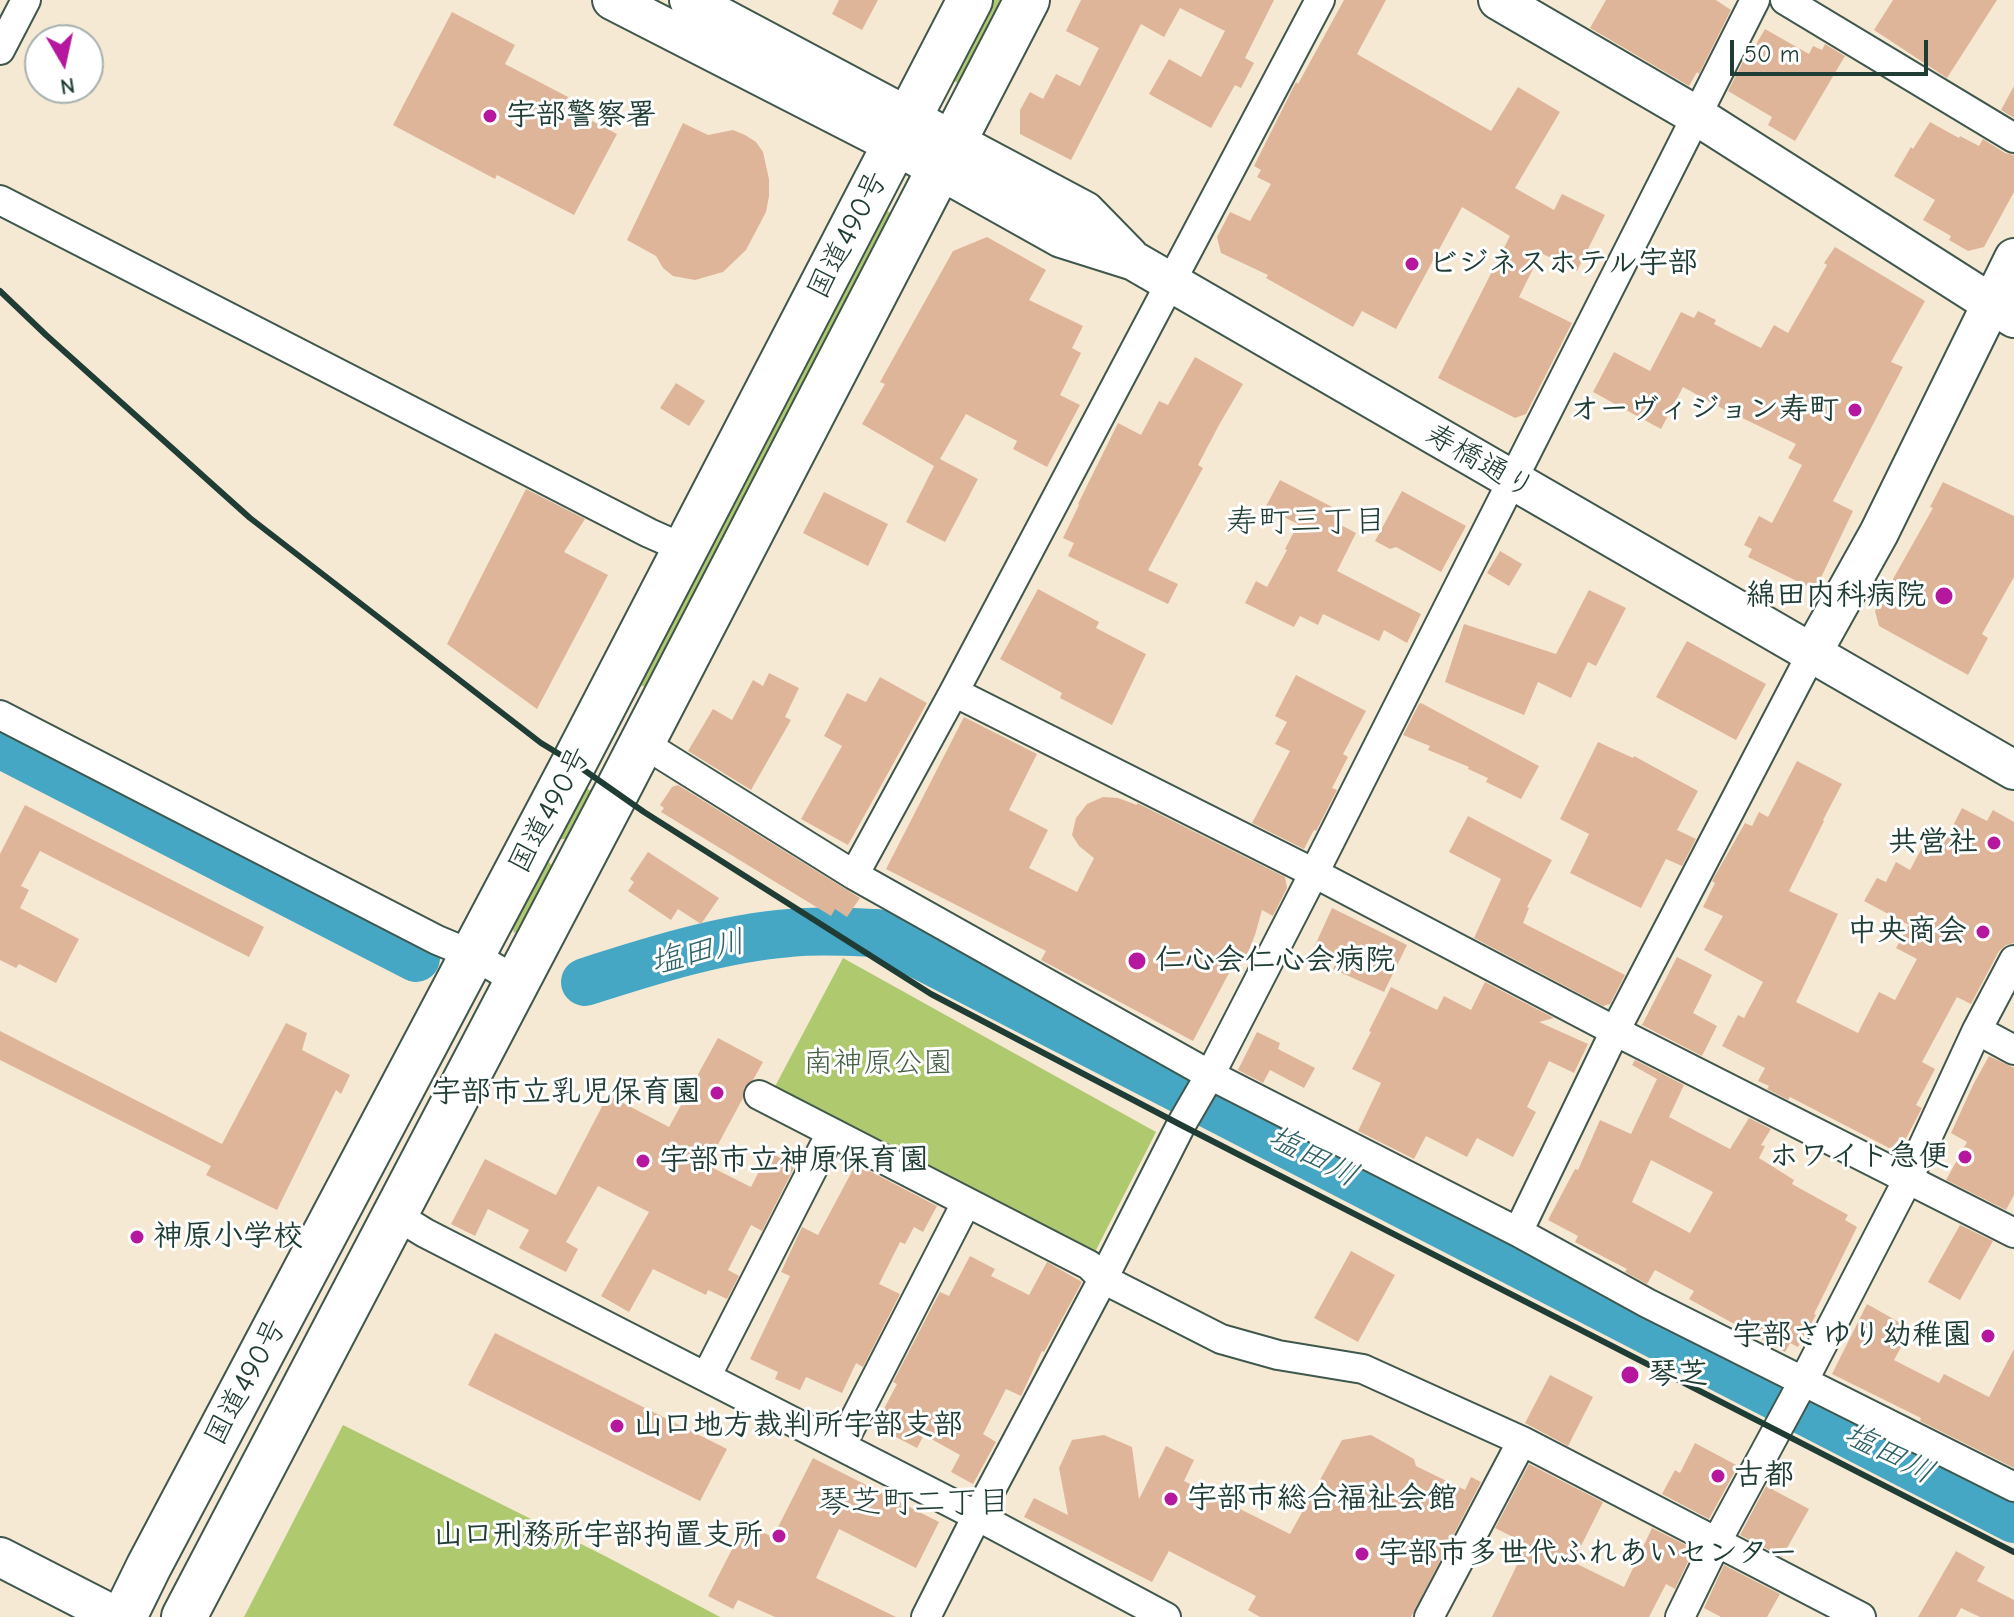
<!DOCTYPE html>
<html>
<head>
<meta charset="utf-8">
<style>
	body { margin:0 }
	#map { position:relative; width:2014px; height:1617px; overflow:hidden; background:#f6e9d4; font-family:"Comic Neue",sans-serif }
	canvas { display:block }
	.north { position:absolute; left:24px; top:24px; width:80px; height:80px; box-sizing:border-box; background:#fff; border:2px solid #a5b1ae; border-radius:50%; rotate:171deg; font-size:22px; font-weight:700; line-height:32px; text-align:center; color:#1f3d34 }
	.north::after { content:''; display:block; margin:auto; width:28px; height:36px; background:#b5179e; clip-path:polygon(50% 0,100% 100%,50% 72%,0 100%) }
	.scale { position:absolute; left:1730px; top:40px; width:198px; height:36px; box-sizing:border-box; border:4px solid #1f3d34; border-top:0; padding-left:10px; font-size:24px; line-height:28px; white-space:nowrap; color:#1f3d34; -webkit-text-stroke:6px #fff; paint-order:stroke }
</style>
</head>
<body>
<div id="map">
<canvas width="2014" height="1617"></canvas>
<div class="north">N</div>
<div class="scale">50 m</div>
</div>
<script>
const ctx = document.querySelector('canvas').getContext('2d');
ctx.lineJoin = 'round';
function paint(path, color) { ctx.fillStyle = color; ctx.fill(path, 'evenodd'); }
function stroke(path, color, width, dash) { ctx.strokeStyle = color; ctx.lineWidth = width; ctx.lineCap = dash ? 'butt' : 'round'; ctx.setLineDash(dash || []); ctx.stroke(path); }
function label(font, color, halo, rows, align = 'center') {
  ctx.font = font + ' "Comic Neue","Klee One",sans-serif'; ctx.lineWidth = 6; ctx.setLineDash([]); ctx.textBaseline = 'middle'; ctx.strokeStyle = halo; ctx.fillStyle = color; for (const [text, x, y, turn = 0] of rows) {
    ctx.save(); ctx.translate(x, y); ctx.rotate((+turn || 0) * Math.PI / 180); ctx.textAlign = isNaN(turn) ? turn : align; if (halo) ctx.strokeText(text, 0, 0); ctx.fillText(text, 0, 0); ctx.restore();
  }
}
const green = new Path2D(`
	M991,0h12l-45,83 -8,-4z
	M881,208l10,5 -244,475 -11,-5z
	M582,786l10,5 -20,44 -5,4h-6l-2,-4z
	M549,862l3,4v7l-33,58 -5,2 -2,-8 32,-62z
	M843,958l313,174 -63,124 -322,-162z
	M343,1425l264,132 113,60h-476z`);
const river = new Path2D(`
	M0,744l416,214
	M585,982c65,-21 138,-44 205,-49 29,-3 59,-1 87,0l1137,586`);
const building = new Path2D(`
	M839,0h39l-16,30 -30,-16z
	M1081,0h193l-29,58 9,5 -13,25 -6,-3 -24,43 -62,-34 20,-35 32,18 24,-46 -45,-23 -16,29 -23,-13 -70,136 -51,-26v-24l10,-18 13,7 13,-25 24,12 19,-38 -33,-17z
	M1344,0h42l-29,54 134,77 27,-44 42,25 -45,76 39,22 8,-16 43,21 -28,56 -36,-18 -22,44 53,26 -46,91 -11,4 -77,-40 72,-142 -48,-29 -66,122 -34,-18 -9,16 -87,-49 2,-3 -47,-22 -4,-16 13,-25 20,9 21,-37 -14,-7 4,-7 -7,-4 42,-84 2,2z
	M1606,0h110l15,10 -32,64 -2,-2 -8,14 -99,-58z
	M1893,0h104l-50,78 -73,-48z
	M452,12l63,33 -10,19 63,33 -4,9 53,28 -43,81 -77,-40 -2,4 -102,-54z
	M1765,29l44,25 4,-8 9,4 3,-6 20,12 -50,85 -27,-16 4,-8 -44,-26 21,-41 2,3z
	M2014,86v32l-13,-8z
	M1930,122l29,16 1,-2 19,10 4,-7 22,14 9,2v37l-30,55 -16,4 -19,-11 2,-4 -28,-16 12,-20 -41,-24 17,-29 2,2z
	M683,123l25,12 25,-5 12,5 11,7 7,10 6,27v17l-3,16 -20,38 -23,22 -28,8 -22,-4 -10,-8 -7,-12 -29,-16z
	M987,237l59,33 -17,30 54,26 -11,22 9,5 -21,42 20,10 -33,62 -34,-18 4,-8 -51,-27 -26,45 38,20 -33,63 -39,-20 28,-56 -72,-42 23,-40 -5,-2 73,-131z
	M1835,247l90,54 -34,61 12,5 -70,134 20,10 -38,79 -67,-33 4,-8 -8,-4 15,-29 13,7 30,-58 -14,-7 8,-14 -62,-30v1l-51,-28 -22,42 -68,-37 21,-40 36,19 31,-59 13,6 4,-7 18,9 -2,4 47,24 13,-23 14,8 39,-68 -3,-2z
	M1195,357l48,27 -24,41 -21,40 5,3 -55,102 30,14 -10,20 -100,-48 6,-13 -11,-5 16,-33 -1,-1 40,-81 23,12 18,-34 9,4z
	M676,383l29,18 -16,25 -29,-18z
	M1280,480l62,32 -5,11 19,10 -19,38 84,43 -14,29 -23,-13 -5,11 -56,-27 -5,11 -18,-9 -6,11 -49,-24 11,-22 11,6 20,-37 -2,-1 13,-25 -33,-16z
	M1943,482l71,34v61l-32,57 6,4 -20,37 -89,-49 -4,-15 58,-103 -3,-1z
	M526,489l59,30 -21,33 44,23 -71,134 -90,-65z
	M1402,491l64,35 -25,46 -45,-25 -6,2 -15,-8z
	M824,492l64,32 -20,42 -65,-33z
	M1500,551l22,13 -13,22 -22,-13z
	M1038,589l61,33 -3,6 50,26 -34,71 -52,-27 2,-5 -62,-34z
	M1589,590l37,18 -30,58 -8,-4 -17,36 -33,-16 -14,33 -79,-33 19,-58 92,30z
	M1687,641l79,43 -30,56 -80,-43z
	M769,673l30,15 -14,29 6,3 -40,70 -63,-39 25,-42 19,11 21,-40 10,6z
	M1296,675l70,36 -23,43 5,3 -16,31 5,2 -21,41 -2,-1 -10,19 -52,-26 38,-72 -15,-7 12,-22 -12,-6z
	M880,677l47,26 -79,142 -47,-26 41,-73 -18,-10 23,-43 19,9z
	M1421,703l118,63 -18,33 -35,-17 2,-4 -20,-9 1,-2 -41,-17 2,-4 -27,-11 16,-31z
	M964,717l73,37 -28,56 39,20 -19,38 48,24 17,-34 -15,-12 -7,-11 4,-17 11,-14 16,-7 15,1 19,7v-2l148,74 2,11 -14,28 -11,-6 -7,25 -10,25 -7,-4 -45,85 -152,-81 5,-9 -160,-82z
	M1598,742l35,16 1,-2 64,35 -21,39 19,9 -14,27 -16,-7 -25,49 -71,-35 19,-39 -29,-15z
	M1797,761l45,23 -19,36 1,1 -35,70 49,23 -42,88 62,31 21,-41 16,8 22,-41 -21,-11 13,-23 -45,-24 13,-23 9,4 10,-20 14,8 15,-28 15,9 22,-43 25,13 6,-11 21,12v121l-8,2 -7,6 -28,53 -14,-7 -35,65 13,7 -19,36 6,3 -20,38 -9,4 -103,-53 -2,3 -21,-11 2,-3 -11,-5 7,-13 -43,-22 16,-31 6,3 19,-36 -59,-32 19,-34 -20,-9 12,-24 -3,-2 33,-58 7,3 7,-14 9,5z
	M678,785l182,113 -13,19 -12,-8 -4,7 -170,-104 3,-4 -4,-3 12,-18z
	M25,805l239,122 -15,30 -209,-106 -19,35 8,4 -9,18 59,31 -23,44 -37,-19 -3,4 -16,-8v-106z
	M1468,816l84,44 -25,47 2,1 -6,15 102,52 -15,29 -7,2 -129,-68 27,-59 -52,-27z
	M648,852l71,46 -18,26 -23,-15 -7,11 -43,-29 6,-9 -4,-3z
	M1332,908l75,37 -23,47 -51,-23 3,-6 -24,-11z
	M1677,957l35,18 -19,38 24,13 -15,30 -60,-31z
	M1485,982l69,36 -15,4 49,22 -14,29 -25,-12 -22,46 9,5 -23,45 -36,-19 -10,19 -41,-21 -12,23 -56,-28 23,-48 -29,-14 19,-37 -2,-1 22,-44 46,23 7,-14 27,14z
	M286,1023l21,10 -5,17 48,25 -9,19 -5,-4 -59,120 -71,-35 5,-9 -211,-106v-29l222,113z
	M1257,1032l23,11 -2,6 37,19 -11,20 -34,-18 -7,13 -25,-13z
	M718,1038l45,24 -10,18 -9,8 -1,10 -28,52 2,1 -8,15 42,21 18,-35 26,14 -33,65 -11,-6 -23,45 11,6 -12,23 -19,-9 -2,5 -53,-26 -24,43 -28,-16 48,-84 -51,-26 -32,56 12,7 -12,23 -47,-24 10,-18 -41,-21 -13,27 -24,-12 34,-65 71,36 52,-100 61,32z
	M1989,1056l25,12v127l-8,15 -60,-30 21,-38 -16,-9 22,-48z
	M1635,1060l49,25 -15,32 61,32 19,-31 22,11 -10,16 4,1 -6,12 35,22 -2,4 56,31 -3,5 12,7 -43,87 2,1 -18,32 -8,-4 -5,9 -96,-53 5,-8 -39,-21 -8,14 -22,-12 2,-3 -52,-27 3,-6 -30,-16 27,-51 3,1 22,-50 31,14 26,-55 -25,-14zM1651,1160l62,32 -23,41 -58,-31z
	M856,1164l81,42 -14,26 -9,-5 -9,17 -5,-2 -21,42 21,10 -37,73 -7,-4 -14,30 -36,-16 -6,13 -25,-11 3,-7 -28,-13 40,-83 -9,-4 21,-45 16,8z
	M1960,1225l33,16 -33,59 -32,-18z
	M1351,1251l44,24 -37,67 -44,-24z
	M970,1256l25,13 -4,7 38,19 18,-33 35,20 -38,70 -2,-1 -21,45 -15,-7 -23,45 13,8 -23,42 -22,-12 9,-17 -36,-20 -7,13 -42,-22 22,-42 -4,-2 38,-73 9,-17 9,4z
	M1867,1304l44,25 -17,31 45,23 5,-9 45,23 25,-48v119l-94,-47 1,-3 -89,-44z
	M495,1333l232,116 -27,52 -232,-116z
	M1550,1375l43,22 -25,49 -43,-23z
	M1104,1435l28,12 7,52 27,-53 28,14 -10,21 106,53 52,-94 29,-5 43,24 2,7 49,24 6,-13 10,5 -70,135h-151l-12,-7 8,-14 -87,-45 -17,31 -128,-65 10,-19 34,17 -9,-47 13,-28z
	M1695,1443l43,23 -29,53 -47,-25 13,-24 5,3z
	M813,1458l126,64 -23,46 -77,-39 -23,49 80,39h-121l-37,-17 -5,9 -25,-13 37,-72 28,13z
	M1529,1464l74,38 -30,60 51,25 28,-59 42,21 -19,40 -9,-5 -17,33h-157l35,-73 -32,-16z
	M1766,1486l43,23 -27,48 -42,-22z
	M1956,1551l29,16 -8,14 37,19v17h-34l-19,-9 -5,9h-38z
	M1724,1565l56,29 -13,23h-46l-17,-9z`);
const street = new Path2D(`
	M1785,0l229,138
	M0,50l26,-50
	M0,200l649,333 36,16
	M954,692l360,181 301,158 399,202
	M0,715l437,225 36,15 44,26
	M641,742l213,133 356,200 308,157 129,71 367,184
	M854,875l100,-183 366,-692
	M1977,1030l37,20
	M759,1095l330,170 14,14 118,60 57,16 85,14 159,72 339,176
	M394,1214l31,19 552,283 189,101
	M1518,1232l97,-201 197,-378
	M706,1377l125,-244
	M841,1446l125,-243
	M926,1617l51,-101 126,-237 78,-154 29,-50 104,-202 441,-873
	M1429,1617l93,-176
	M1680,1617l37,-76 87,-161 104,-201 69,-149 37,-70`);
const secondary = new Path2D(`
	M612,0l283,145 166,93 73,23 880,509
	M689,0l396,211 44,45
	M1498,0l199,116 317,202
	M1812,653l67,-120 135,-275
	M0,1557l117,60`);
const highway = new Path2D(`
	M124,1617l25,-51 425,-803 396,-763
	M184,1617l432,-824 411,-793`);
const rail = new Path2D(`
	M0,291l46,44 204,183 291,225 33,20 70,49 287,182 250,131 833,427`);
const markers = [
	[490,116,8,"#b5179e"],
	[1412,264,8,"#b5179e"],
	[1855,410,8,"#b5179e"],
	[1944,596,10,"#b5179e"],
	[1994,843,8,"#b5179e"],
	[1983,932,8,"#b5179e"],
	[1137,961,10,"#b5179e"],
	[717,1093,8,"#b5179e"],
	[1965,1157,8,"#b5179e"],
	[643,1161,8,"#b5179e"],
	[137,1237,8,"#b5179e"],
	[1988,1336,8,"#b5179e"],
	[1630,1375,10,"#b5179e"],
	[617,1426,8,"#b5179e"],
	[1718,1476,8,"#b5179e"],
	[1171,1499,8,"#b5179e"],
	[779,1536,8,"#b5179e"],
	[1362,1554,8,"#b5179e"]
];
const poiNames = [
	["宇部警察署",506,116],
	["ビジネスホテル宇部",1428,264],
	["オーヴィジョン寿町",1839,410,"right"],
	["綿田内科病院",1926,596,"right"],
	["共営社",1978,843,"right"],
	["中央商会",1967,932,"right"],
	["仁心会仁心会病院",1155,961],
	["宇部市立乳児保育園",701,1093,"right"],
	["ホワイト急便",1949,1157,"right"],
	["宇部市立神原保育園",659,1161],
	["神原小学校",153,1237],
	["宇部さゆり幼稚園",1972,1336,"right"],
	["琴芝",1648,1375],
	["山口地方裁判所宇部支部",633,1426],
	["古都",1734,1476],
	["宇部市総合福祉会館",1187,1499],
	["山口刑務所宇部拘置支所",763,1536,"right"],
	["宇部市多世代ふれあいセンター",1378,1554]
];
const streetNames = [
	["国道490号",848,235,-63],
	["寿橋通り",1480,462,30],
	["国道490号",550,810,-62],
	["国道490号",246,1382,-62]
];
const parkNames = [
	["南神原公園",878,1064]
];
const neighbourhoodNames = [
	["寿町三丁目",1306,522],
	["琴芝町二丁目",914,1503]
];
const waterNames = [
	["塩田川",698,953,-14],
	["塩田川",1313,1157,27],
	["塩田川",1889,1454,27]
];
paint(green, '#afc96f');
stroke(river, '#46a7c5', 48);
paint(building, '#deb598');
stroke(street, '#3f574c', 32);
stroke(secondary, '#3f574c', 42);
stroke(highway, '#3f574c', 48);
stroke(street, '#fff', 28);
stroke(secondary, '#fff', 38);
stroke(highway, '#fff', 44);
stroke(rail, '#1f3d34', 6);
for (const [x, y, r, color] of markers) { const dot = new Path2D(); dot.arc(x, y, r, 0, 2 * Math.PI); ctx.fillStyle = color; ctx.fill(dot); stroke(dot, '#fff', 3); }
label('bold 30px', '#1f3d34', '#fff', poiNames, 'left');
label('30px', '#1f3d34', '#fff', streetNames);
label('30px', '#436043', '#fff', parkNames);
label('32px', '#1f3d34', '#fff', neighbourhoodNames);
label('italic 32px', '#2d6267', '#fff', waterNames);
</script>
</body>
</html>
